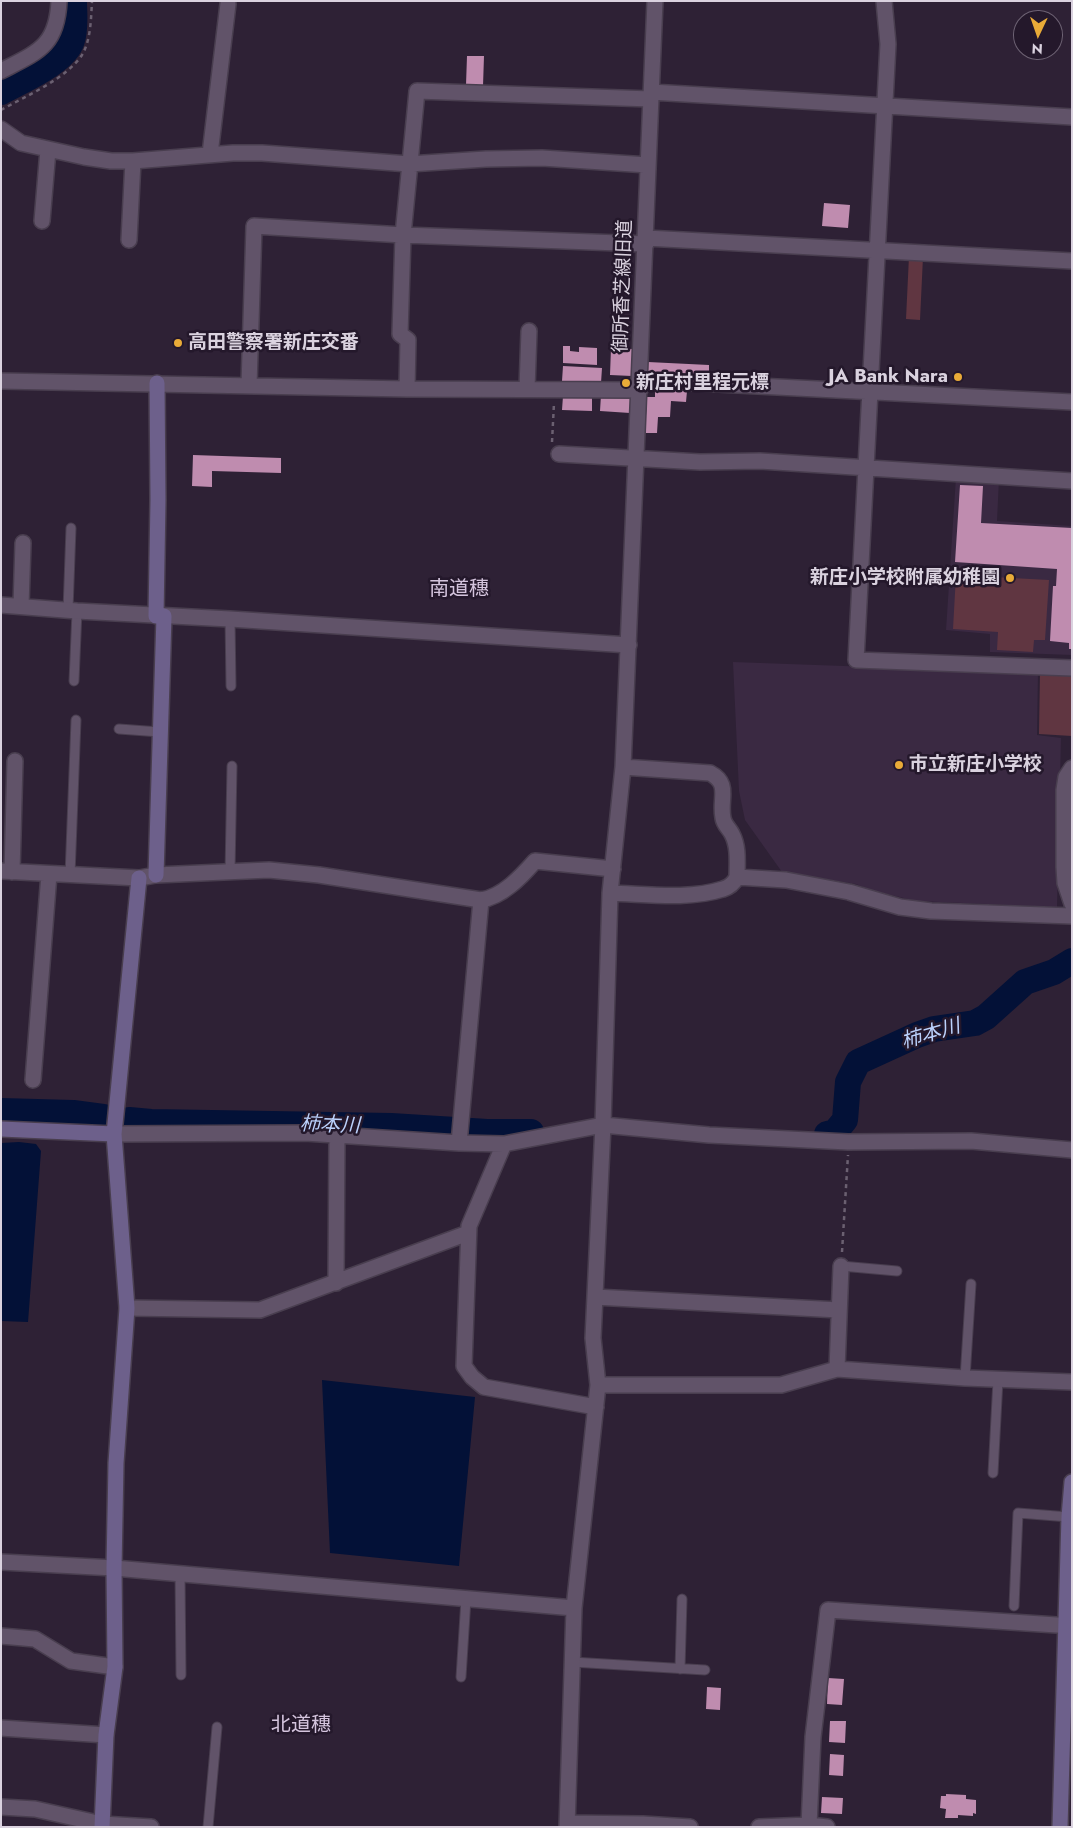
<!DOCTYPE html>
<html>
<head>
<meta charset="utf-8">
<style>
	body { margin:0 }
	#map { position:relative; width:1073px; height:1828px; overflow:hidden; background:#2e2135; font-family:Jost,sans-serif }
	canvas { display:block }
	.frame { position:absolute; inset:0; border:2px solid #dad2df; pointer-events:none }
	.north { position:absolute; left:1013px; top:10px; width:50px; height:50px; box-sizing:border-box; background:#24182b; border:1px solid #6d6273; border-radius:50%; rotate:183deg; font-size:14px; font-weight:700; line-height:20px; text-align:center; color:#dad2df }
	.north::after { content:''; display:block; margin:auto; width:18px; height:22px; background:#e9ab38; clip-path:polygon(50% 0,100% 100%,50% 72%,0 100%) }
</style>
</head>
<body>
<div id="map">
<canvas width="1073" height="1828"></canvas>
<div class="frame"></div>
<div class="north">N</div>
</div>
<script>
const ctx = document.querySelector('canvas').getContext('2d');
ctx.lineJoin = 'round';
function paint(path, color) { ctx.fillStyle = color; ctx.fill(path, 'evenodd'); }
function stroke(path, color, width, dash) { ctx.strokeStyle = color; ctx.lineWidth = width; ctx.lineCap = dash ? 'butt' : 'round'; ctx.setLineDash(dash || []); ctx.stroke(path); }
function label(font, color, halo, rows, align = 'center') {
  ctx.font = font + ' Jost,"Noto Sans JP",sans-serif'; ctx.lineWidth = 5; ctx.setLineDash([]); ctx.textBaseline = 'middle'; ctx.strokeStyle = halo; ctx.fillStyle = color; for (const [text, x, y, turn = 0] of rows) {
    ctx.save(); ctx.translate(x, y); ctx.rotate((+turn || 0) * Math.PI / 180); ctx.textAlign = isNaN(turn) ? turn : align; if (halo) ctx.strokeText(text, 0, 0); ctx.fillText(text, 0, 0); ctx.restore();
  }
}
const built = new Path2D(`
	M956,477l43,2 -2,42 75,5v129l-82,-3v-18l-44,-4z
	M733,662l305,11 -1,62 24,3 -4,169 -141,-6 -46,-11 -14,-6 -74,-12 -37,-52 -6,-29z`);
const green = new Path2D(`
	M909,256l14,1 -3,63 -14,-1z
	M956,575l93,5 -4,60h-11l-1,12 -36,-2 1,-18 -45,-3z
	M1040,673l32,2v61l-33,-2z`);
const water = new Path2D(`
	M19,1142l17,2 5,7 -13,171 -27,-1v-178z
	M322,1380l153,17 -16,169 -129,-13z`);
const river = new Path2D(`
	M1,92c20,-11 65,-30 71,-52 4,-13 2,-26 2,-39
	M1,1111l72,2 30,4
	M129,1120l22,2 240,4 96,6h44
	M827,1134l8,-2 10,-12 3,-38 10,-20 59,-27 17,-6 41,-6 11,-6 39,-35 29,-10 18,-11`);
const building = new Path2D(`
	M467,56h17l-1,30 -17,-1z
	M824,203l26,2 -2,23 -26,-2z
	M563,346h7v5l9,1v-5l18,1v17l-34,-2z
	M611,348l22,1 -1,27 -22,-1z
	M648,362l61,3v11l-62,-2z
	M563,366l39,2 -1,15 -39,-2z
	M655,390l32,1 -1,11 -15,-1 -1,16h-12l-1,16h-12l2,-36h8z
	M601,395l30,1 -1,17 -30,-2z
	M563,396l29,1v14l-30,-1z
	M193,455l88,3v15l-69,-2v16l-20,-1z
	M960,485l23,1 -2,37 91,5v121h-3v-6l-19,-2 3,-55h3l1,-17 -102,-7z
	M828,1678l16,1 -2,26 -15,-1z
	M707,1687l14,1 -1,22 -14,-1z
	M830,1721h16l-1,22 -16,-1z
	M830,1754l14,1 -1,21 -14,-1z
	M946,1794l20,1v4l10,1v14l-3,-1v3l-15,-1v3h-13l1,-9 -6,-1 1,-12h5z
	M822,1797l21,1 -1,16 -21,-1z`);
const path = new Path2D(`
	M1,110c25,-14 65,-31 81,-55 9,-15 9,-37 10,-54
	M552,442l2,-39
	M842,1252l6,-97`);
const lane = new Path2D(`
	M68,610l3,-82
	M230,619l1,67
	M74,681l3,-70
	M119,729l41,3
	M230,872l2,-106
	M70,875l6,-155
	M841,1266l56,5
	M965,1378l6,-94
	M993,1473l5,-93
	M180,1574l1,101
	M1014,1606l4,-93 51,4
	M572,1662l133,8
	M680,1669l2,-70
	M461,1677l5,-78
	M208,1827l9,-100`);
const street = new Path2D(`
	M884,1l4,43 -32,616 216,8
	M1,71c37,-19 56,-25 58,-70
	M651,92l421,25
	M1,129l20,14 63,14 27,4h22l100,-8h29l147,11 77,-5 56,-1 106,7
	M210,154l18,-150
	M42,221l6,-71
	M646,238l426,23
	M129,240l4,-79
	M640,380l432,22
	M1,381l406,8 233,1
	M249,385l5,-159 149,9 243,9
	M407,389l1,-49 -8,-6 3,-99 14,-144 234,8
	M527,389l2,-58
	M559,454l141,8 60,-1 312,20
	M1,605l76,6 153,8 399,26
	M21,606l2,-63
	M623,767l87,6c21,11 9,26 13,45 1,7 6,10 9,16 7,13 5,29 5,43l49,3 63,12 51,15 31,4 141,5
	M1072,768l-6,9 -2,13v77l1,16 7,21
	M1,871l138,7 17,-3 113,-5 50,5 162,25c21,-3 40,-23 54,-39l78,8
	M12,872l3,-111
	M610,893c37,1 78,7 113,-4 7,-2 11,-6 14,-12
	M33,1080l16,-206
	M114,1134l191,-1 154,10 45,1 99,-19 106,10 139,7 123,-1 101,9
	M459,1143l22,-243
	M504,1144l-35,82 -5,140 8,11 12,10 112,20
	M336,1283l1,-147
	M595,1297l244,13
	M127,1308l133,2 208,-77
	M837,1369l4,-103
	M598,1385h183l56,-16 128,9 107,4
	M1,1562l113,6 460,40
	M1,1636l34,3 36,22 44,6
	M1,1728l105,7
	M1,1807l34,2 67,15 49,3
	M568,1823l75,1 47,3
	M809,1825l4,-88 15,-127 244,16
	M567,1827l7,-219 24,-223 -5,-47 10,-213 7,-232 13,-126 32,-766
	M759,1827l50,-2 18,2`);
const secondary = new Path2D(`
	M156,616l2,-116 -1,-117
	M156,875l8,-259
	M1,1129l113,5
	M102,1827l4,-92 9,-68 -1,-99 2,-105 11,-155 -13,-174 25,-256
	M1060,1827l9,-310 3,-35`);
const markers = [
	[178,343,5,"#e9ab38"],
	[958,377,5,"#e9ab38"],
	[626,383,5,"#e9ab38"],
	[1010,578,5,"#e9ab38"],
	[899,765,5,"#e9ab38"]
];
const streetNames = [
	["御所香芝線旧道",624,286,-88]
];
const poiNames = [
	["高田警察署新庄交番",188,343],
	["JA Bank Nara",948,377,"right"],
	["新庄村里程元標",636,383],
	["新庄小学校附属幼稚園",1000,578,"right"],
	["市立新庄小学校",909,765]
];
const neighbourhoodNames = [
	["南道穗",459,590],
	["北道穗",301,1726]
];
const waterNames = [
	["柿本川",931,1035,-16],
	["柿本川",330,1126,2]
];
paint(built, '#3a2942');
paint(green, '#603641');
paint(water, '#031137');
stroke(river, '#031137', 26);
paint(building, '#bf8caf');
stroke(lane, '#493e4f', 11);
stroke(street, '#493e4f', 18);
stroke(secondary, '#493e4f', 18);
stroke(path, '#6b6071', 2.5, [4, 4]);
stroke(lane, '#615369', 9);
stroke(street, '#615369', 15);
stroke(secondary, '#6d608b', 15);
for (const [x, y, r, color] of markers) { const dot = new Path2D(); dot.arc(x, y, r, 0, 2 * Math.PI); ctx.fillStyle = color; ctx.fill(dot); stroke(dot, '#24182b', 2); }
label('19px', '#dad2df', '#24182b', streetNames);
label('bold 19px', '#dad2df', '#24182b', poiNames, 'left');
label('20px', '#d4c4dd', '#24182b', neighbourhoodNames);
label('italic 20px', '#bbd1fc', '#24182b', waterNames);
</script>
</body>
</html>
